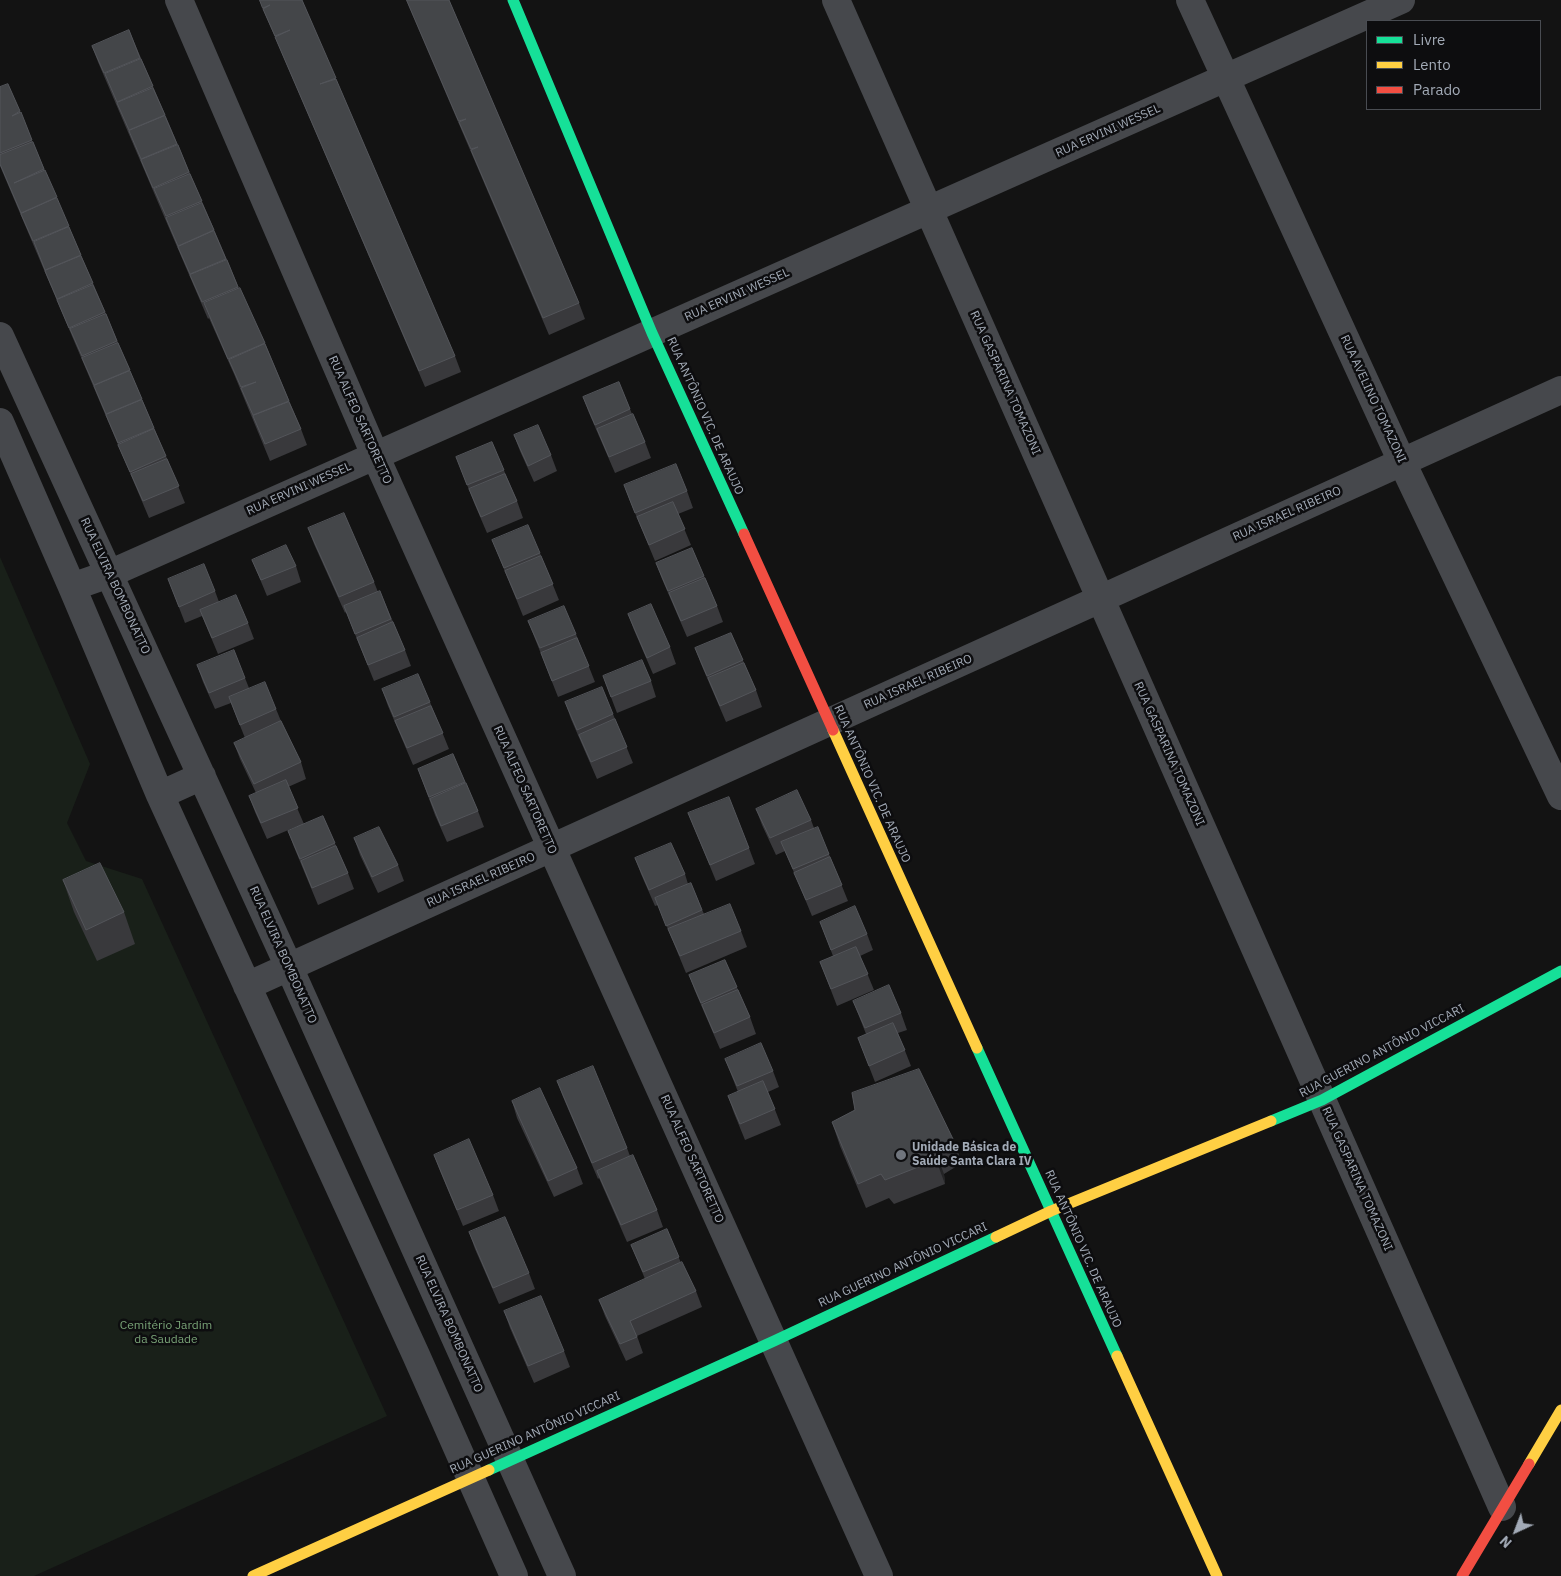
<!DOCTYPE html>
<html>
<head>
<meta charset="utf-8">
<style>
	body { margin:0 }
	#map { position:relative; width:1561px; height:1576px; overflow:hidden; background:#131313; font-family:"IBM Plex Sans",sans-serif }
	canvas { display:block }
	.legend { position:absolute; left:1366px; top:20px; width:175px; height:90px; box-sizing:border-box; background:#0d0d0f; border:1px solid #494c52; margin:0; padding:6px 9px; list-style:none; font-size:15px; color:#a2aab6 }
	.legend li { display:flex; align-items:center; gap:10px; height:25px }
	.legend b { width:25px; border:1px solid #494c52 }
	.north { position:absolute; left:1491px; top:1506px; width:50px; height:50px; -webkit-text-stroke:4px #0d0d0f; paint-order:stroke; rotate:223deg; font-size:14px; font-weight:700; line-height:20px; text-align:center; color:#a2aab6 }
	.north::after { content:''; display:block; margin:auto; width:18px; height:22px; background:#a2aab6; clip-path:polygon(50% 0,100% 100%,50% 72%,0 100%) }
</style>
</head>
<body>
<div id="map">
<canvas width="1561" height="1576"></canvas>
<ul class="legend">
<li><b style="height:6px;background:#16e098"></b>Livre</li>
<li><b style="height:6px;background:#ffcf43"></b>Lento</li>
<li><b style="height:6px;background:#f24e42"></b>Parado</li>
</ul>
<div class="north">N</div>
</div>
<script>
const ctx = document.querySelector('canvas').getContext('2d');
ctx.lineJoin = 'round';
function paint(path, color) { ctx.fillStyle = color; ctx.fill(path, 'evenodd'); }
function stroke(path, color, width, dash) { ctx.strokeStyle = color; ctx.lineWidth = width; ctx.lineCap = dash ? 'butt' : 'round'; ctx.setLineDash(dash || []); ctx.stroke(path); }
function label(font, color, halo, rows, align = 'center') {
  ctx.font = font + ' "IBM Plex Sans",sans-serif'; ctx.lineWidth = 5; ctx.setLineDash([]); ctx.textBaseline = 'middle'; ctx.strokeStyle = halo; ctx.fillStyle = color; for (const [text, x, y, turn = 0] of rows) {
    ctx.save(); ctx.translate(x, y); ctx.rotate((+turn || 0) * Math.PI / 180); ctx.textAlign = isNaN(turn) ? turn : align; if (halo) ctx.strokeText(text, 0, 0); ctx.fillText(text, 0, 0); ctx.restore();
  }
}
const green = new Path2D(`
	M0,557l90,207 -23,59 19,38 56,18 245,537 -353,160h-34z`);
const street = new Path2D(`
	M179,0l196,455 504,1121
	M836,0l666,1507
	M1190,0l212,462 159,334
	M0,336l289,631 273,609
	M0,422l72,165 88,208 256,560 98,221
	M72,587l37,-13 1292,-574
	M160,795l42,-19
	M247,986l1314,-596`);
const fast = new Path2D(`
	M513,0l139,333 92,201
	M977,1048l140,308
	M1271,1121l51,-21 239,-129
	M489,1470l285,-129 222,-104`);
const slow = new Path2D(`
	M833,730l144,318
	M996,1237l55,-26 220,-90
	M1117,1356l100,220
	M1529,1464l32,-54
	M253,1576l236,-106`);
const jam = new Path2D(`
	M744,534l89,196
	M1462,1576l67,-112`);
const wall = new Path2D(`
	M259,0h43l153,356 6,16 -36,15z
	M406,0h43l130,303 6,16 -36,16z
	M129,30l110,258 26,55 36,86 6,16 -37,16 -36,-87 -25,-56 -1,1 -24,-56 -86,-201 -6,-16z
	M8,84l85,199 73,173 19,47 -36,15 -149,-352v-79z
	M619,382l13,32 13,28 6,16 -36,15 -26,-60 -6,-16z
	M514,435l37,20 6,16 -23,11 -14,-31z
	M492,442l25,59 6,17 -36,15 -12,-28 -19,-48z
	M624,485l63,6 6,17 -15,6 13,31 -36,16 -25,-60z
	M308,528l66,54 4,10 2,-1 25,59 6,16 -37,15 -28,-69 -1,1 -31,-69z
	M492,540l48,13 19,47 -36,16z
	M692,548l25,58 6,16 -36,15 -25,-58 -6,-16z
	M252,560l44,6 5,16 -34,14z
	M168,579l47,12 4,11 29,21 6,16 -36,15 -16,-38 -17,7z
	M628,614l42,33 6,17 -23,10 -19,-44z
	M528,621l48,13 19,48 -37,15z
	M731,633l25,57 6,17 -36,15 -25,-58 -6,-16z
	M197,665l48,13 4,10 27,21 5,12 20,41 5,17 -18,8 16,37 19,-8 25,57 6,16 -36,16 -24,-58 -6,-16 10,-5 -31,13 -12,-27 -6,-16 7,-3 -16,-34 -6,-16 11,-5 -14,-35 -16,6 -12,-27z
	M603,676l48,5 5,16 -39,16z
	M382,689l48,13 19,47 -36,16 -25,-59z
	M565,702l48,12 20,49 -36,16 -26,-60z
	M453,754l25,57 6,16 -37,15 -12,-27 -17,-46z
	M756,809l55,11 3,8 15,26 19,47 -36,15 -27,-65 -9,4 -14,-30z
	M688,813l61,35 6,16 -39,17z
	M354,838l44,27 6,16 -26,12 -18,-38z
	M635,858l50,16 3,10 3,-1 13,31 37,17 6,16 -61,26 -28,-68 -3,1 -14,-32z
	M63,880l61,32 11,32 -38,17 -23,-49z
	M820,922l47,12 6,16 -13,6 14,34 -37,16 -17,-44 13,-6z
	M725,960l25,57 6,17 -36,15 -25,-58 -6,-16z
	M853,1001l48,12 6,17 -9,3 13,33 -36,16 -17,-44 8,-4z
	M725,1059l48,12 6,16 -11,5 13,33 -36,15 -11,-27 -6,-17 10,-4z
	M557,1081l70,67 3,8 27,54 6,17 -36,15 -28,-64 -1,1 -35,-82z
	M512,1101l65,67 6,16 -29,13 -37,-79z
	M832,1122l121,17 9,24 -18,11 1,10 -51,20 -5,-6 -23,10 -26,-62z
	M434,1155l59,40 6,16 -36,15 -23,-55z
	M667,1229l14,34 15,28 6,16 -65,29 6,17 -17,8 -21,-45 -6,-16 46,-21 -14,-34z
	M469,1232l60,41 6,16 -36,15 -24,-55z
	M504,1311l60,40 6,16 -36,16 -24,-55z`);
const shadedWall = new Path2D(`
	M935,1150l9,24 1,10 -9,-24z`);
const building = new Path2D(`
	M260,0h42l34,78 -16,6 16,-5 119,277 -36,15 -144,-334 15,-7 -15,6 -12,-27 7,-4 -7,3z
	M407,0h42l130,303 -36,15 -72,-168 7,-3 -7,2 -12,-27 7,-3 -7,2z
	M129,30l11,28 -36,15 -12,-27z
	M141,59l12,27 -36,16 -12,-28z
	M8,84l12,27 -8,5 9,-4 11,28 -32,13v-66z
	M153,88l12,27 -36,15 -12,-27z
	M165,116l12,28 -36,15 -12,-28z
	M33,142l11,27 -30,14 31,-13 12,27 -36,16 -21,-49v-9z
	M178,145l11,27 -36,16 -12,-28z
	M190,174l12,27 -36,15 -12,-27z
	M57,198l12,28 -36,15 -12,-27z
	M202,203l12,27 -36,16 -12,-28z
	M69,227l12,28 -36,15 -11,-28z
	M214,231l12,28 -36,15 -12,-27z
	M81,256l12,27 -36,16 -12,-28z
	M227,260l11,27 -36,15 -12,-27z
	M93,285l12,27 -36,16 -12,-28z
	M240,288l25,55 -37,16 -24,-56z
	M106,314l11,27 -35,15 -12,-27z
	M118,343l12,27 -36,15 -12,-27z
	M265,344l24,57 -36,14 -12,-27 15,-6 -15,5 -12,-27z
	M130,371l12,28 -36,15 -12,-28z
	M619,382l11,27 -35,16 -12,-28z
	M142,400l12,28 -36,15 -12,-28z
	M289,402l12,27 -36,15 -12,-28z
	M633,414l12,28 -36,15 -12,-28z
	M538,425l13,30 -23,11 -14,-31z
	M154,429l12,27 -36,16 -12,-27z
	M492,442l12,28 -37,15 -11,-28z
	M167,459l12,27 -36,15 -12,-27z
	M676,464l11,27 -52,22 -11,-28z
	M505,474l12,27 -36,16 -12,-28z
	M673,502l12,27 -36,16 -12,-28z
	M344,513l30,69 -35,15 -31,-69z
	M528,525l12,28 -36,15 -12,-28z
	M286,545l10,21 -35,14 -9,-20z
	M692,548l12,28 -36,15 -12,-28z
	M541,556l12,28 -36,15 -12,-28z
	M204,564l11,27 -36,16 -11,-28z
	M705,578l12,28 -36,15 -12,-28z
	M380,591l11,28 -36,15 -11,-28z
	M236,595l12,28 -36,15 -12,-28z
	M651,604l19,43 -23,11 -19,-44z
	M564,606l12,28 -36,14 -12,-27z
	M393,622l12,28 -37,15 -11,-27z
	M731,633l12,27 -36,16 -12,-28z
	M577,638l12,28 -37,15 -11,-28z
	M234,650l11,28 -36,15 -12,-28z
	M642,660l9,21 -40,16 -8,-21z
	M744,663l12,27 -36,16 -12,-28z
	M418,674l12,28 -36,15 -12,-28z
	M265,682l11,27 -36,16 -11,-28z
	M602,687l11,27 -36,16 -12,-28z
	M431,706l12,27 -36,15 -12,-27z
	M615,719l12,28 -36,15 -12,-27z
	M281,721l20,41 -47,22 -20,-41z
	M453,754l12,28 -36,15 -11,-28z
	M286,780l12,28 -37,15 -12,-27z
	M466,783l12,28 -37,15 -11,-27z
	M797,790l14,30 -41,18 -14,-29z
	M729,797l20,51 -39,17 -22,-52z
	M323,816l12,27 -35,16 -12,-28z
	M379,827l19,38 -26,12 -18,-39z
	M818,827l11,27 -36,15 -12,-27z
	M671,843l14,31 -36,16 -14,-32z
	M336,846l12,27 -36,15 -11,-27z
	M830,857l12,28 -36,15 -12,-27z
	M100,863l24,49 -38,18 -23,-50z
	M691,883l11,27 -36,16 -11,-28z
	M730,904l11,27 -61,25 -12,-27z
	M855,906l12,28 -36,16 -11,-28z
	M856,947l12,27 -37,15 -11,-27z
	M725,960l12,27 -36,16 -12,-28z
	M889,985l12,28 -36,15 -12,-27z
	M738,990l12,27 -36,16 -12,-28z
	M893,1023l12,27 -36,16 -11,-28z
	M761,1043l12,28 -36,15 -12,-27z
	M593,1066l34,82 -35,15 -35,-82z
	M919,1069l34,70 -18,11 1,10 -51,20 -4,-6 -23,10 -26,-62 23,-12 -3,-17z
	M763,1081l12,28 -35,15 -12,-28z
	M540,1088l37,80 -29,13 -36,-80z
	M469,1139l24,56 -36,15 -23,-55z
	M633,1155l24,55 -36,15 -24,-54z
	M505,1217l24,56 -36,15 -24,-56z
	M667,1229l12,28 -36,15 -12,-27z
	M682,1262l14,29 -66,30 7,16 -17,7 -21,-44z
	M541,1296l23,55 -36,15 -24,-55z`);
const markers = [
	[901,1155,6,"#70757d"]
];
const streetNames = [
	["RUA ERVINI WESSEL",1108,131,-24],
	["RUA ERVINI WESSEL",737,295,-24],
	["RUA GASPARINA TOMAZONI",1005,383,66],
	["RUA AVELINO TOMAZONI",1373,399,65],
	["RUA ANTÔNIO VIC. DE ARAUJO",705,416,66],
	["RUA ALFEO SARTORETTO",360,420,66],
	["RUA ERVINI WESSEL",299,489,-24],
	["RUA ISRAEL RIBEIRO",1287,514,-24],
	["RUA ELVIRA BOMBONATTO",115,586,65],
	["RUA ISRAEL RIBEIRO",918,682,-24],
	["RUA GASPARINA TOMAZONI",1169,754,66],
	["RUA ANTÔNIO VIC. DE ARAUJO",872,784,66],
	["RUA ALFEO SARTORETTO",525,790,66],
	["RUA ISRAEL RIBEIRO",481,880,-24],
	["RUA ELVIRA BOMBONATTO",283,955,66],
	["RUA GUERINO ANTÔNIO VICCARI",1382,1051,-28],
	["RUA ALFEO SARTORETTO",692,1159,66],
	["RUA GASPARINA TOMAZONI",1357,1179,66],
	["RUA ANTÔNIO VIC. DE ARAUJO",1083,1249,66],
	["RUA GUERINO ANTÔNIO VICCARI",903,1265,-25],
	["RUA ELVIRA BOMBONATTO",449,1324,66],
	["RUA GUERINO ANTÔNIO VICCARI",535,1433,-24]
];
const poiNames = [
	["Unidade Básica de",912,1148],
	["Saúde Santa Clara IV",912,1162]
];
const parkNames = [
	["Cemitério Jardim",166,1326],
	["da Saudade",166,1340]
];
paint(green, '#192019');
stroke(street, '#46484c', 28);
stroke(fast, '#16e098', 11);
stroke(slow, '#ffcf43', 11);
stroke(jam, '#f24e42', 11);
paint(wall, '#39393c');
paint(shadedWall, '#252526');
paint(building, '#444649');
stroke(building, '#53555a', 1);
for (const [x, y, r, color] of markers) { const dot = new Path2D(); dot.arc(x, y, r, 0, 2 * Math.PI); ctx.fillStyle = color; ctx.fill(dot); stroke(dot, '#0d0d0f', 2); }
label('12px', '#a2aab6', '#0d0d0f', streetNames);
label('bold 12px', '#a2aab6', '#0d0d0f', poiNames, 'left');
label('12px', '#79a377', '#0d0d0f', parkNames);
</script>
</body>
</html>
